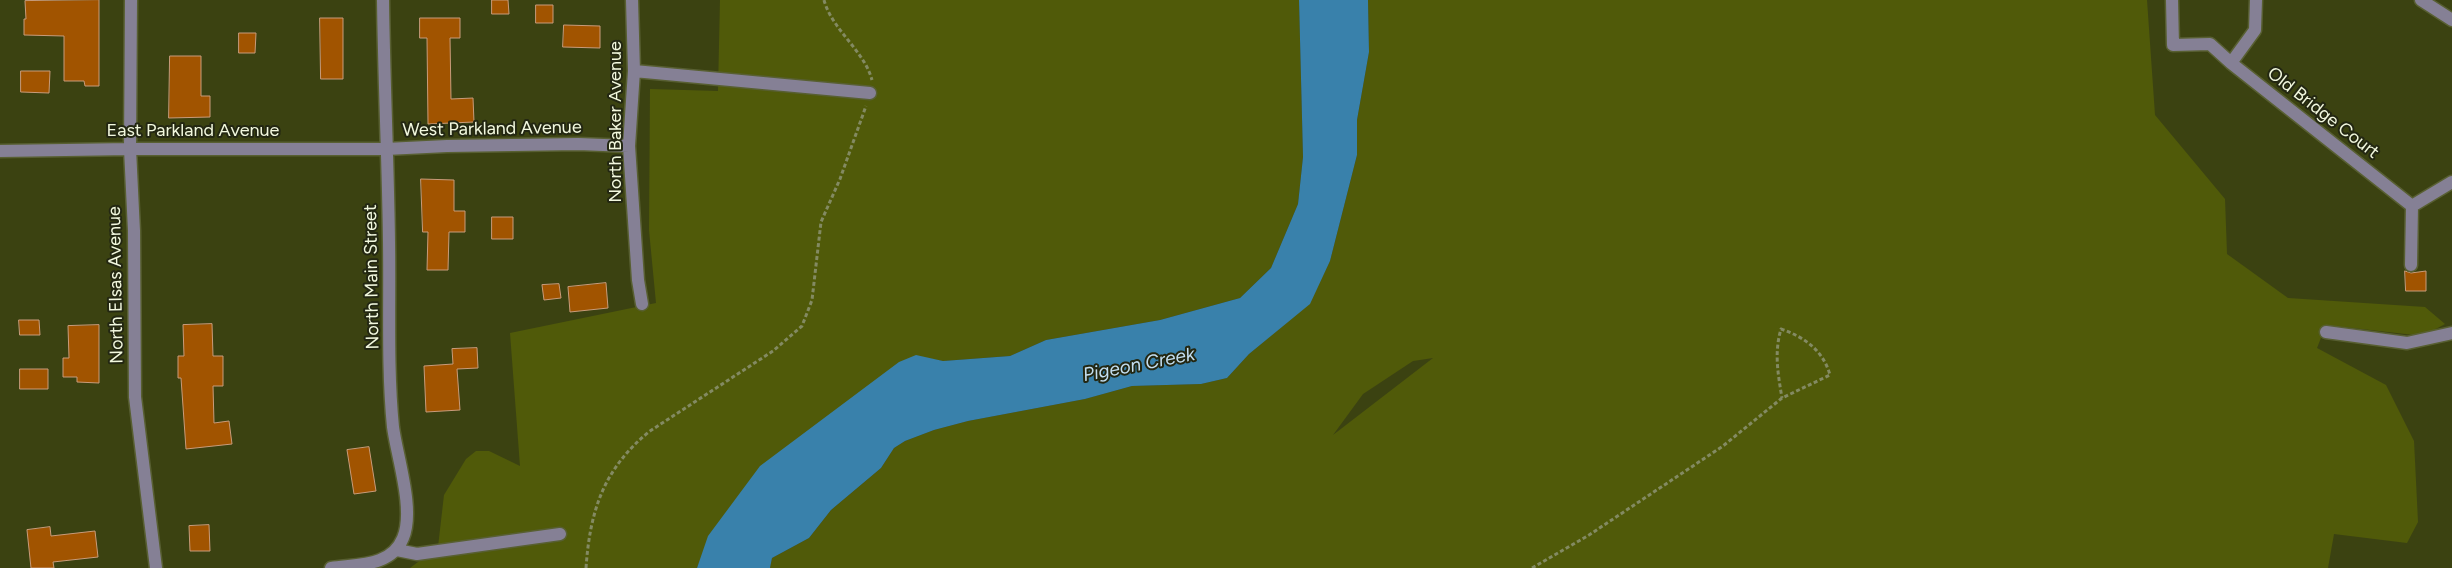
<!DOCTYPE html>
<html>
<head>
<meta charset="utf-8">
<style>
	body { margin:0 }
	canvas { display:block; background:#3b4211 }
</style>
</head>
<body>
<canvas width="2452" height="568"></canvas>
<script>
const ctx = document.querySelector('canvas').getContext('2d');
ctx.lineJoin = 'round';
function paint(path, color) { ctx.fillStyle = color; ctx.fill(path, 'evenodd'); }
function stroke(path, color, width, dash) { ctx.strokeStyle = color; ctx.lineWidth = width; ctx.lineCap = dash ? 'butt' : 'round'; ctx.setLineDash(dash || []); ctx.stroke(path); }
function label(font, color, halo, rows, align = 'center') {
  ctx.font = font + ' Figtree,sans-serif'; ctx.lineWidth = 4; ctx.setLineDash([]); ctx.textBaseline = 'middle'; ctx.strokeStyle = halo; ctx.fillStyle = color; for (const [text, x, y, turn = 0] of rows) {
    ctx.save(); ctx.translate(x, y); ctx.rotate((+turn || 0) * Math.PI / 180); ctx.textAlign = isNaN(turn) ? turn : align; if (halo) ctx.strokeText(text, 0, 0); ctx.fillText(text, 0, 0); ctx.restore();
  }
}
const green = new Path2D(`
	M720,0h579l4,157 -5,47 -27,64 -31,30 -80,22 -114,20 -36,16 -67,5 -27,-5 -217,207 -2,5h-287l28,-21 6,-52 22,-36 10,-8h13l31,15 -10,-133 146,-30 -7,-73 1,-141 68,2z
	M1368,0h779l8,115 70,84 2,55 61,44 137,9 20,17 -22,12 -97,-11 -9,23 69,37 28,56 4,81 -11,21 -73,-9 -6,34h-1558l2,-10 37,-20 22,-28 50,-42 13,-20 11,-7 29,-11 34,-9 117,-22 47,-13 69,-2 26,-6 22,-24 60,-50 21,-43 27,-106v-35l12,-68zM1433,358l-100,77 30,-41 50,-33z`);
const water = new Path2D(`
	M1299,0h69l1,52 -12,68v35l-27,106 -20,43 -61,50 -22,24 -26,6 -69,2 -47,13 -117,22 -34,9 -29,11 -11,7 -13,20 -50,42 -22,28 -37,20 -2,10h-73l11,-32 52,-70 139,-104 17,-7 27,6 67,-5 36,-16 114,-20 80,-22 31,-30 27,-64 5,-47z`);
const building = new Path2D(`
	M99,0v86h-14l-1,-5h-20v-45l-40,-1v-16h2l-1,-18z
	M492,0h16l1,14h-17z
	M536,5h17v18h-17z
	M320,18h23v61h-22z
	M420,18h40v20h-10l1,61 22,-1 1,24 -46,2 -1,-86h-7z
	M564,25l36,1v22l-37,-1z
	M239,33h17l-1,20h-16z
	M170,56h31v40h9v21l-41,1z
	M21,71h29l-1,22 -28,-1z
	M421,179l33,1v31h11v21h-16l-1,38h-21l1,-38h-5z
	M492,217h21v22h-21z
	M2405,271l6,2 15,-2v20h-20z
	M606,283l2,25 -38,4 -2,-25z
	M559,284l2,14 -17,2 -2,-15z
	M19,320h20l1,15h-20z
	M212,324l1,32h10v30h-10l1,37 15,-2 3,23 -46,5 -5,-71h-3v-22h6l-1,-31z
	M99,325v58l-22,-1v-5h-14v-19h6l-1,-32z
	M477,348l1,20 -21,1 3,41 -34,2 -2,-46 29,-2 -1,-15z
	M20,369h28v20h-28z
	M369,447l7,44 -22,3 -7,-44z
	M209,525l1,26h-20l-1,-25z
	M50,527l1,9 44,-5 3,26 -45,5 1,6h-23l-4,-38z`);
const path = new Path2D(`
	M824,0c8,30 40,50 48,80
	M586,568c4,-58 18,-100 64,-137l123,-80 29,-25 10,-26 9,-78 19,-43 26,-73
	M1532,568l57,-33 134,-89 59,-48 48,-23c-7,-25 -26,-38 -49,-46 -7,24 -3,45 1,69`);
const minor = new Path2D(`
	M131,0l-1,149 4,82 1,166 21,171
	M632,0l2,71 -5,75 9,134 4,24
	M2172,0l1,45 37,-1 21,19
	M2256,0l-1,30 -24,33 181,143 40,-24
	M2421,0l31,20
	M634,71l236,22
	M0,151l130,-2h256l61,-3 131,-2 51,2
	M2411,265l1,-59
	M2326,332l81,11 45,-10
	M397,550l20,4 143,-20
	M331,568c27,-4 60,-1 72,-30 12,-28 -6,-81 -10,-111 -6,-61 -3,-124 -4,-185 -1,-81 -5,-161 -6,-242`);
const streetNames = [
	["Old Bridge Court",2323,113,38],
	["North Baker Avenue",616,122,-90],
	["West Parkland Avenue",492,129,-1],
	["East Parkland Avenue",193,131],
	["North Main Street",372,277,-91],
	["North Elsas Avenue",116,285,-91]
];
const waterNames = [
	["Pigeon Creek",1139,365,-11]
];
paint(green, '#505a09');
paint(water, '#3981ab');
paint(building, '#a15400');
stroke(building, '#c89b7a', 1);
stroke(minor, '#585f32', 15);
stroke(path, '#838a62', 3, [4, 2.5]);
stroke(minor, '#858095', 12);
label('18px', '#f2f8de', '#232712', streetNames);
label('italic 19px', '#c3def0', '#232712', waterNames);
</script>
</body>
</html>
